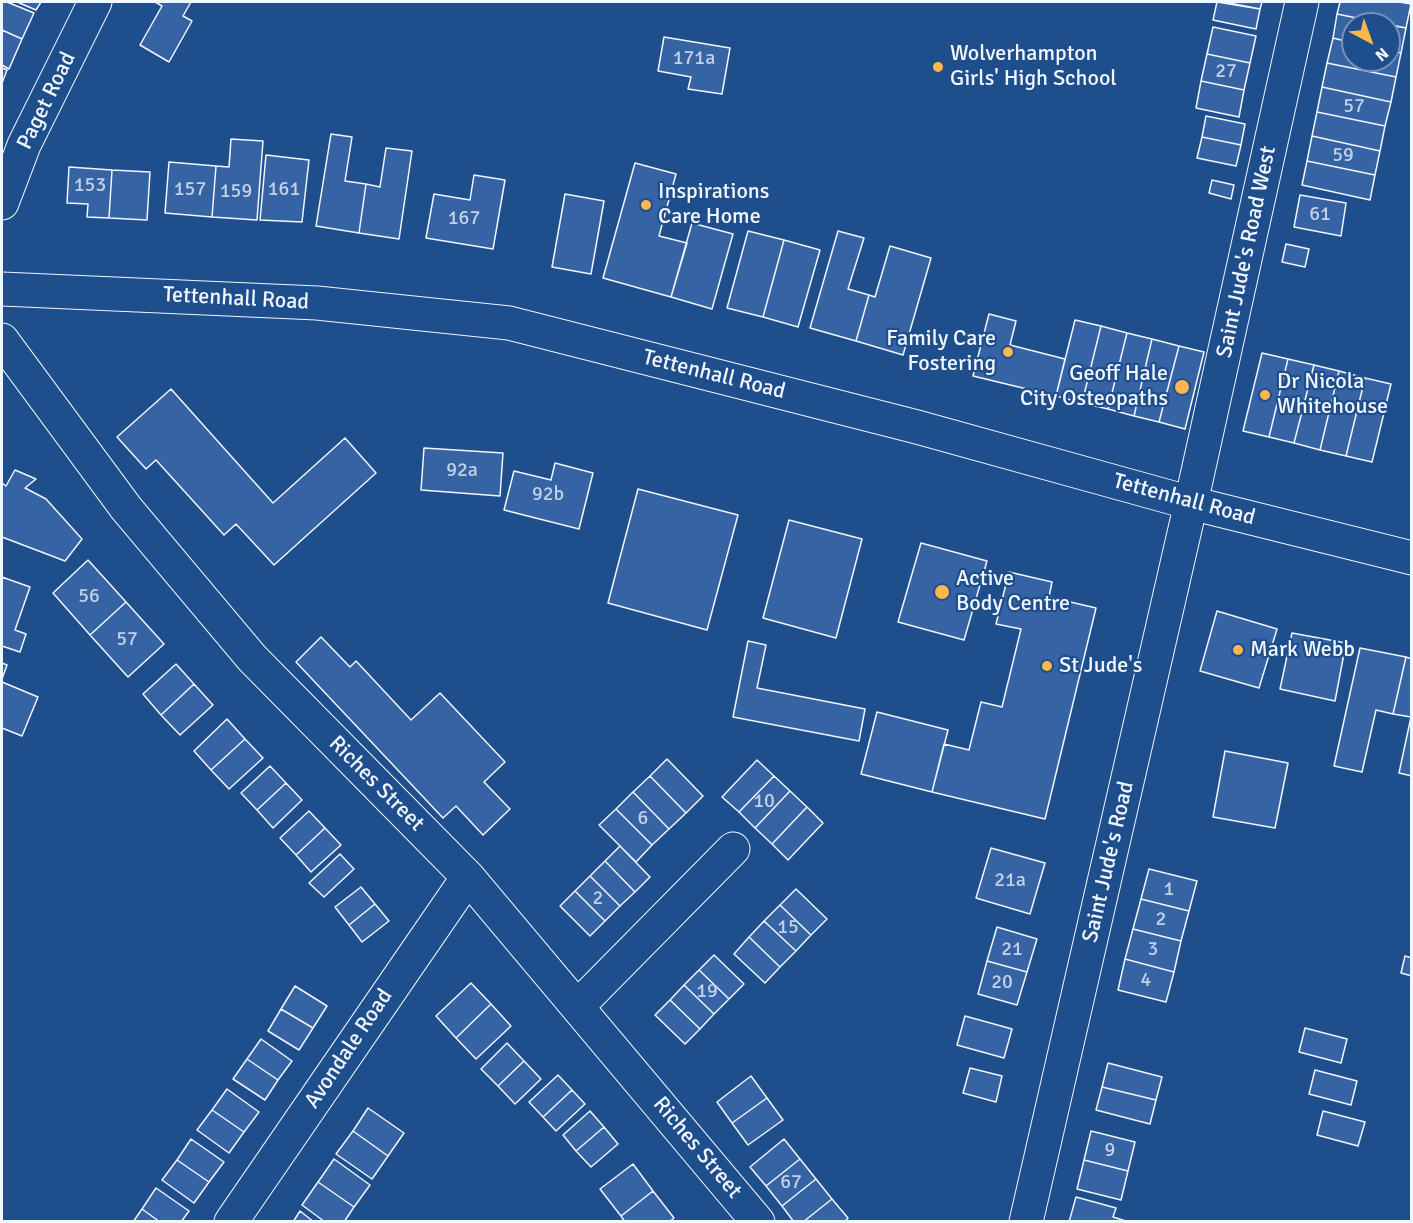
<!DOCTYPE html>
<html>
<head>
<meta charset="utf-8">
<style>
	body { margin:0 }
	#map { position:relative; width:1413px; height:1223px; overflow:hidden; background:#1f4e8c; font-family:Signika,sans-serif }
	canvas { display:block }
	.frame { position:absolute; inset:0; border:3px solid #f2f6ff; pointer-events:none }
	.north { position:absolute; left:1341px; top:12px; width:60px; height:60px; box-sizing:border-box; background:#1f4e8c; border:2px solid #7391ba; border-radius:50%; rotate:139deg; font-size:16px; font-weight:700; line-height:24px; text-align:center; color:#f2f6ff }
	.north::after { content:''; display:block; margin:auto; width:21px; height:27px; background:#ffb74d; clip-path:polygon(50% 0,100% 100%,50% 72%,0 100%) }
</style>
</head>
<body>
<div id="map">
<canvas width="1413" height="1223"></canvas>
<div class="frame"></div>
<div class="north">N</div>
</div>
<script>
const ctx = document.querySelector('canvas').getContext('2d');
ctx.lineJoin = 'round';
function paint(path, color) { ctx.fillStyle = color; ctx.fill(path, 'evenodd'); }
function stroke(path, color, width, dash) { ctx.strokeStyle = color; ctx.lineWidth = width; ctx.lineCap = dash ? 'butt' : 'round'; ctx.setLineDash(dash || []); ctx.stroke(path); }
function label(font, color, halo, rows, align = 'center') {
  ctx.font = font + ' Signika,sans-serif'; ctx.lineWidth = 4.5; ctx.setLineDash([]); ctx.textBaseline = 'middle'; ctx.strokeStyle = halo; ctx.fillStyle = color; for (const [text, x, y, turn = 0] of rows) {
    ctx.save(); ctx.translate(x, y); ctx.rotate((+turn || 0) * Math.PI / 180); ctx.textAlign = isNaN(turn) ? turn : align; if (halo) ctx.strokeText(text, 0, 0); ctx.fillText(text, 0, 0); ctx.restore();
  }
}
const building = new Path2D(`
	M2,2h5l27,11 -12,26 -20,-9z
	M17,2h24l-5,8z
	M155,2h36l-8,14 9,5 -23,41 -29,-17 22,-39z
	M1217,2l43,7 -4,20 -43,-9z
	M1224,2h38l-2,7z
	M1340,2h59l12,2 -5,24 -69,-14z
	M1337,14l49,10h-33v19l-20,-5z
	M1389,25l17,3 -5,25 -12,-3z
	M1213,27l43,9 -6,27 -43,-9z
	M2,30l20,9 -13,30 -7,-4z
	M664,37l66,11 -8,46 -34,-5 3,-12 -33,-6z
	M1333,38l20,5v17h36v-10l12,3 -5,24 -69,-14z
	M1207,54l43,9 -6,27 -43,-9z
	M1327,63l69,14 -5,25 -69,-15z
	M2,68l5,2 -5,13z
	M1201,81l43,9 -5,27 -43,-9z
	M1322,87l69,15 -6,24 -68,-14z
	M1317,112l68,14 -5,25 -68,-15z
	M1206,116l39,8 -4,21 -39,-8z
	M331,134l21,3 -7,44 21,3 -7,49 -43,-7z
	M1312,136l68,15 -5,24 -68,-14z
	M1202,137l39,8 -5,21 -39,-8z
	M231,139l32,2 -6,79 -45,-3 4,-51 13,1z
	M386,148l26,3 -13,88 -40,-6 7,-49 14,3z
	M266,155l43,5 -7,62 -42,-2z
	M1307,161l68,14 -5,25 -68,-15z
	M169,162l47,4 -4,51 -47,-4z
	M635,163l41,11 -17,62 28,7 -16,54 -68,-19z
	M69,167l43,3 -3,48 -22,-1 1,-13 -21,-1z
	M112,170l38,2 -3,48 -38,-2z
	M474,175l31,5 -12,69 -67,-11 8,-44 36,6z
	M1212,180l22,5 -3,14 -22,-6z
	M565,194l39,7 -13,73 -39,-7z
	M1300,195l46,8 -5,33 -47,-9z
	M692,223l41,11 -21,75 -41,-12z
	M748,231l36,9 -21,77 -36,-9z
	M838,231l26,7 -16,51 21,6 -13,46 -46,-13z
	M784,240l36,10 -22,77 -35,-10z
	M1286,244l23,5 -4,18 -23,-5z
	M890,246l41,12 -28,97 -47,-14 13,-46 6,2z
	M989,314l27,7 -6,24 55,14 -9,37 -83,-20z
	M1075,320l26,6 -19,77 -26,-7z
	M1101,326l26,7 -19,76 -26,-6z
	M1127,333l25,6 -18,77 -26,-7z
	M1152,339l27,7 -20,76 -25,-6z
	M1179,346l25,6 -19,77 -26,-7z
	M1262,353l26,6 -19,78 -26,-6z
	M1288,359l26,6 -20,78 -25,-6z
	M1314,365l25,6 -19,79 -26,-7z
	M1339,371l26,7 -19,78 -26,-6z
	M1365,378l26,6 -19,78 -26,-6z
	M171,389l102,114 72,-65 31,35 -102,92 -38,-41 -12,11 -68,-75 -10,9 -29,-32z
	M424,448l79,5 -3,43 -79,-6z
	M555,463l38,10 -14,56 -75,-19 10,-39 37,9z
	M15,470l21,9 -11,9 21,11 36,40 -17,22 -63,-24v-54l4,3z
	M638,489l100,26 -31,115 -99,-27z
	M789,520l73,19 -26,99 -73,-20z
	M921,543l66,18 -23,79 -66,-18z
	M88,560l38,42 -36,33 -37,-42z
	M1009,572l43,10 -3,15 47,11 -51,211 -113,-27 12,-48 25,6 12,-48 21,5 19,-78 -25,-5z
	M2,577l28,10 -15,43 11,4 -6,18 -18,-6z
	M126,602l38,42 -36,33 -38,-42z
	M1217,611l60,18 -18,59 -59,-17z
	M1292,633l54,10 -11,58 -55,-12z
	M321,637l29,30 6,-6 55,59 29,-27 65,69 -21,20 26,27 -27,26 -27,-29 -13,12 -147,-156z
	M748,641l18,4 -9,43 108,21 -6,32 -126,-24z
	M1360,648l46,9 -13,57 -17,-4 -14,62 -28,-6z
	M1406,657l6,2v117l-13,-3 12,-56 -18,-3z
	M2,663l5,2 -5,14z
	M176,664l18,20 -33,31 -18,-21z
	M2,682l36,15 -16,39 -20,-8z
	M194,684l19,21 -33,30 -19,-20z
	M877,712l71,18 -16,62 -71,-18z
	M227,719l18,20 -34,31 -17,-19z
	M245,739l18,19 -34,31 -18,-19z
	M1225,751l63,12 -13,65 -62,-11z
	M667,759l36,37 -17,17 -36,-37z
	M757,760l17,16 -35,36 -17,-15z
	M270,766l16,17 -29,27 -16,-17z
	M650,776l36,37 -17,16 -36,-37z
	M774,776l16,15 -35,37 -16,-16z
	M286,783l16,17 -29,28 -16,-18z
	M790,791l17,16 -35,37 -17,-16z
	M633,792l36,37 -17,16 -36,-36z
	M807,807l16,16 -35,37 -16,-16z
	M616,809l36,36 -16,17 -37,-37z
	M309,811l16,17 -29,27 -16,-17z
	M325,828l16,17 -30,27 -15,-17z
	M620,846l30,31 -15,15 -30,-31z
	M991,848l54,15 -15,51 -54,-16z
	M340,854l14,15 -30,28 -15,-14z
	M605,861l30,31 -15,14 -30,-30z
	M1149,869l48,12 -8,30 -48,-12z
	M590,876l30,30 -15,15 -30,-30z
	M361,887l14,17 -26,21 -14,-18z
	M796,889l31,30 -16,16 -31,-30z
	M575,891l30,30 -15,15 -30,-30z
	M1141,899l48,12 -8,30 -48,-12z
	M375,904l14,17 -27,21 -13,-17z
	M780,905l31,30 -15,16 -32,-30z
	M764,921l32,30 -16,16 -31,-30z
	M997,927l40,12 -10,33 -40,-11z
	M1133,929l48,12 -7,31 -49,-13z
	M749,937l31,30 -15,16 -31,-29z
	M714,955l30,29 -15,15 -30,-29z
	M1405,956l7,2v18l-11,-3z
	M1125,959l49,13 -8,30 -48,-12z
	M987,961l40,11 -10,33 -39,-11z
	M699,970l30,29 -15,15 -30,-29z
	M471,983l20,21 -35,34 -20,-22z
	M684,985l30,29 -14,15 -30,-29z
	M295,986l32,20 -14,22 -32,-19z
	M670,1000l30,29 -15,15 -30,-29z
	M491,1004l20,22 -35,33 -20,-21z
	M281,1009l32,19 -14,22 -31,-19z
	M965,1016l47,13 -8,29 -47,-13z
	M1305,1028l42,11 -6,24 -42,-11z
	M261,1039l31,22 -14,19 -31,-21z
	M507,1043l17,18 -26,25 -17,-17z
	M247,1059l31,21 -13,20 -32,-21z
	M524,1061l17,18 -26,25 -17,-18z
	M1108,1063l54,14 -6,23 -54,-13z
	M970,1068l32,8 -6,26 -33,-9z
	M1315,1070l42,11 -6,24 -42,-11z
	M558,1075l14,15 -29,27 -14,-15z
	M751,1076l16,22 -35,25 -15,-21z
	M1102,1087l54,13 -6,24 -54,-14z
	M227,1089l32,23 -15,20 -32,-22z
	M572,1090l13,14 -29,27 -13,-14z
	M767,1098l16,22 -35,25 -16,-22z
	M368,1108l36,25 -16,23 -35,-25z
	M212,1110l32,22 -15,21 -32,-23z
	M590,1111l14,16 -28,24 -13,-16z
	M1323,1111l42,11 -7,24 -41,-11z
	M604,1127l14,17 -27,23 -15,-16z
	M353,1131l35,25 -16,23 -36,-25z
	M1091,1131l44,11 -7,29 -44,-11z
	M191,1139l33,23 -15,20 -32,-22z
	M784,1139l16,20 -34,27 -16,-19z
	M334,1159l36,26 -16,22 -36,-25z
	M800,1159l16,20 -34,27 -16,-20z
	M177,1160l32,22 -15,21 -32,-23z
	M1084,1160l44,11 -7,29 -44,-11z
	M633,1164l20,27 -32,25 -21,-27z
	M816,1179l16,20 -29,23h-9l-12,-16z
	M318,1182l36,25 -10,15h-19l-23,-17z
	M156,1188l33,23 -8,11h-21l-18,-13z
	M653,1191l21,27 -5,4h-44l-4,-6z
	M1076,1197l40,11 -3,9 16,5h-60z
	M832,1199l16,19 -4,4h-41z
	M142,1209l18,13h-27z
	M300,1211l14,11h-21z`);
const minor = new Path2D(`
	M2,203l22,-58 71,-143
	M2,340l124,168 126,150 216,219 290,345
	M578,1006l155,-157
	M231,1222l237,-345
	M1026,1222l165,-719 111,-501`);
const highway = new Path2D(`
	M2,289l315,14 192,20 408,104 274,76 221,55`);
const markers = [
	[938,67,6,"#ffb74d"],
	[646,205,6,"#ffb74d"],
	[1008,352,6,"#ffb74d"],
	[1182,387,8,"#ffb74d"],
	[1265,395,6,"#ffb74d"],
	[942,592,8,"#ffb74d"],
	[1238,650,6,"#ffb74d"],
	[1047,666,6,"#ffb74d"]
];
const numberNames = [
	["171a",694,59],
	["27",1226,72],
	["57",1354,107],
	["59",1343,156],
	["153",90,186],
	["157",190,190],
	["161",284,190],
	["159",236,192],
	["61",1320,215],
	["167",464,219],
	["92a",462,471],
	["92b",548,495],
	["56",89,597],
	["57",127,640],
	["10",764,802],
	["6",643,819],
	["21a",1010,881],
	["1",1169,890],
	["2",598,899],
	["2",1161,920],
	["15",788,928],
	["21",1012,950],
	["3",1153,950],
	["4",1146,981],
	["20",1002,983],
	["19",707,992],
	["9",1110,1151],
	["67",791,1183]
];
const poiNames = [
	["Wolverhampton",950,54],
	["Girls' High School",950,79],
	["Inspirations",658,192],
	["Care Home",658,217],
	["Family Care",996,339,"right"],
	["Fostering",996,364,"right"],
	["Geoff Hale",1168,374,"right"],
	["City Osteopaths",1168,399,"right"],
	["Dr Nicola",1277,382],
	["Whitehouse",1277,407],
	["Active",956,579],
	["Body Centre",956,604],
	["Mark Webb",1250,650],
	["St Jude's",1059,666]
];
const streetNames = [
	["Paget Road",47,101,-64],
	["Saint Jude's Road West",1247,252,-78],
	["Tettenhall Road",236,299,3],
	["Tettenhall Road",714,375,14],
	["Tettenhall Road",1184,500,15],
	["Riches Street",376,784,45],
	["Saint Jude's Road",1109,862,-77],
	["Avondale Road",349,1049,-56],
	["Riches Street",697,1148,50]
];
paint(building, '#3563a3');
stroke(building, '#f2f6ff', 1.5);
stroke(minor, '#f2f6ff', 35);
stroke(highway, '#f2f6ff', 35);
stroke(minor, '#1f4e8c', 33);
stroke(highway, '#1f4e8c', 33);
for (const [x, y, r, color] of markers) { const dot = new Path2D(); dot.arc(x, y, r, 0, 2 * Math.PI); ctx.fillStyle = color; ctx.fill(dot); stroke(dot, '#1f4e8c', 2); }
label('20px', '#c3d1e8', null, numberNames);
label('22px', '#f2f6ff', '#1f4e8c', poiNames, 'left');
label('22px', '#f2f6ff', '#1f4e8c', streetNames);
</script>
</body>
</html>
